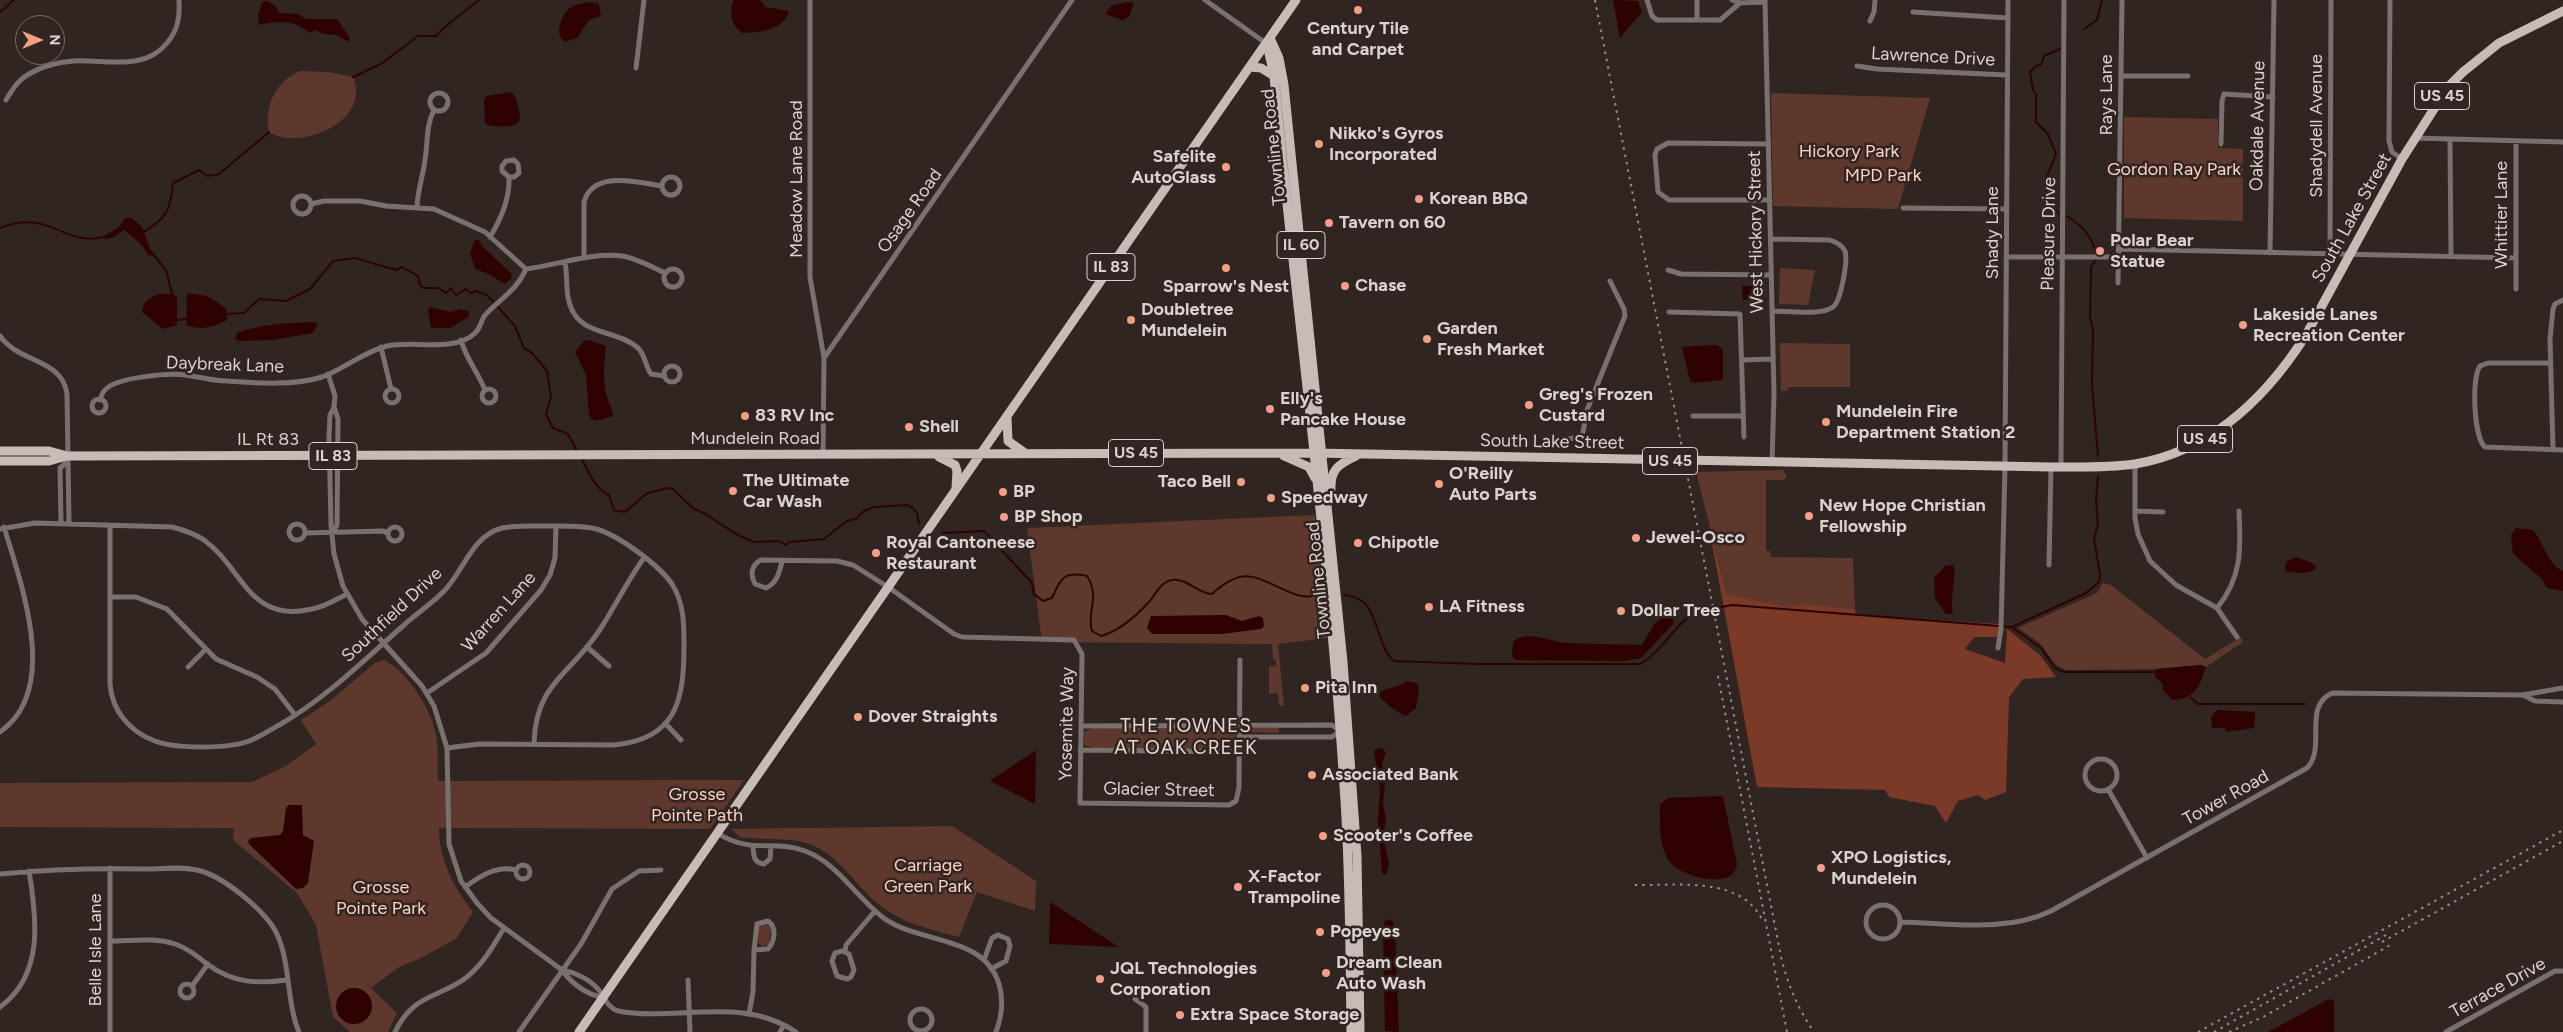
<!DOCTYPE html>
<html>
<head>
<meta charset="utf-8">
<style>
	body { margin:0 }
	#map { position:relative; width:2563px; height:1032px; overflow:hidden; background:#312521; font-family:Figtree,sans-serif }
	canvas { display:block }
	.north { position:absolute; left:15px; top:15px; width:50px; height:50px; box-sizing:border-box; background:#312521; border:1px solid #756a67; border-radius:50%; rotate:90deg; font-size:14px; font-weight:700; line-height:20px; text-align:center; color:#dad2cf }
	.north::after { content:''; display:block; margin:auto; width:18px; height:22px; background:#f49e86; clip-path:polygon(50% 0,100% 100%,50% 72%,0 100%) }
</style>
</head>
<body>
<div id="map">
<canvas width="2563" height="1032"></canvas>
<div class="north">N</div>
</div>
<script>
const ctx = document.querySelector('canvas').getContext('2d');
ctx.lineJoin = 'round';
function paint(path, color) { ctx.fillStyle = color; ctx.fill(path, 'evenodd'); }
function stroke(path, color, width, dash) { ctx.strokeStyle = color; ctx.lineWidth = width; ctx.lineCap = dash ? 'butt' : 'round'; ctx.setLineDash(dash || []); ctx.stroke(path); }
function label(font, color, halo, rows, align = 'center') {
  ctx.font = font + ' Figtree,sans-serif'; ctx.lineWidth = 5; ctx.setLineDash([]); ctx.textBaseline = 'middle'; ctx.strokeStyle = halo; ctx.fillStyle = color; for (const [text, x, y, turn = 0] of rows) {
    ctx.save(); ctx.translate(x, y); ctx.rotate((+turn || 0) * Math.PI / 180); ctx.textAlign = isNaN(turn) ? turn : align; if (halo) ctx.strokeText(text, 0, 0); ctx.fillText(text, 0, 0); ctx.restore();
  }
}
const green = new Path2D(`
	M300,71l28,1 25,5c19,46 -55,74 -84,55 -5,-26 6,-50 31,-61z
	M1771,93l159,5 -32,111 -125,-3z
	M2124,117l94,2v29l25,1v72l-119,-3z
	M1780,268l35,2 -7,35 -29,-1z
	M1780,343l70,1v43h-60l-3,4h-6z
	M1783,470l4,7 -5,3h-16v71h4l1,6 82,1 2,51 -51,-5 -15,3 -62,-13 -31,-122z
	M1315,515l13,123 -50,6 6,62 -5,-1 -1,-12 -9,1v-28h7v-6l-3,-1 -1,-15 -230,-2 -15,-114z
	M2103,583l8,2 94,74 36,-22 2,5 -37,25 -6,-2 -44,4 -89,1 -11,-5 -16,-22 -22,-15 79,-35z
	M384,660c24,12 47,49 52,75 3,15 1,31 2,46l306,-1 -34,49 -271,-1c0,32 15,60 34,84l-16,26 -36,20 -22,9 -28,21 26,25 -9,19h-38l-17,-15 -17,-92 -19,-32 -64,-53 1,-12 -234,-1v-44l252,-1 34,-16 30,-22 -15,-24 29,-19 45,-38z
	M1093,728h130l13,4v13l-11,4h-127l-14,-4v-13z
	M1245,728h34v5l-34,-1z
	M952,826l84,55 -1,30 -58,-19 -18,45c-28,-8 -53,-12 -78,-31 -24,-18 -40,-49 -69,-61 -23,-9 -48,-4 -72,-8l-9,-8z
	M768,924l3,5 -2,15 -6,3 -6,-5 2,-16z`);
const forest = new Path2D(`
	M1708,522l19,72 62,13 15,-3 51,5 1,6 143,9v13h-25l-9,12 40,14 2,-34 33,26 16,22 -33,2 -14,18 -3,95 -21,8 -7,-5 -20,6 -12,22 -11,-17 -46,-9 -4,-7 -128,-3z`);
const water = new Path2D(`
	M734,0h26l5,7 24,4c-5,19 -30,22 -47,22 -10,-7 -14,-21 -8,-33z
	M1613,0l25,1 4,11 -22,26z
	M267,1l7,4 6,8 18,1 8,5h31l13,19 -2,4 -11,-7 -14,-1 -8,-4 -5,3c-15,-13 -32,-12 -51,-8l-1,-9 4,-14z
	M592,2l7,2 2,12 -12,4 -12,18 -12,4c-12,-7 -3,-29 6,-35 6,-4 14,-4 21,-5z
	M1127,2l7,1 -5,14 -7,3 -17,-6 6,-8z
	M511,92c5,3 11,23 8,29 -3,8 -27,6 -34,3l-1,-24 3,-4z
	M125,218h7l10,9 11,29 -5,-1 -6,-10 -18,-15 -12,8 -7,1v-4l13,-7z
	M475,240h4l3,6 30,28 -1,5 -6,5 -19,-11 -11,-4 -5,-16z
	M1742,286h17v13l-16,1z
	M187,293l20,3 19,12 1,12c-15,7 -25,11 -41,5z
	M159,294h13l5,3v28l-14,4 -21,-17c1,-11 7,-14 17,-18z
	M430,307l21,5 9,-3 9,2v6l-19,11h-19l-3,-18z
	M313,322l5,2 -5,9 -40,7 -34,1 -4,-2 2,-6c24,-9 51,-10 76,-11z
	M589,340l17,6c-2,16 -3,32 0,48 2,8 7,15 7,22l-17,5 -5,-2 -2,-5 -3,-39 -11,-23 9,-11z
	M1712,345h5l6,5v30l-29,3 -4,-2 -8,-34z
	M2516,528l17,2c10,12 16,36 30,41v20l-16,-3 -5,-9 -29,-25 -2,-19z
	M2297,557l17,7 2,4c-7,7 -20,5 -30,3l-1,-5 2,-5z
	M1953,565c5,12 -4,31 0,49h-7l-11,-16 -1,-20 11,-12z
	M1672,608l2,1 -1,15 -32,34 -16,3 -109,-1 -4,-4 1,-14c15,-13 37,0 54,1l75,2 12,-21z
	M1226,615l16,6 17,-5 4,2 1,8 -3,3 -39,5h-70l-5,-6 4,-12z
	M2201,665l5,2c-7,20 -10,32 -34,33l-9,-10 -1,-7 -7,-6 1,-8z
	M1406,681l10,2 3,5 -3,20 -10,8c-5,-1 -24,-15 -26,-19v-5c9,-6 17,-3 26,-11z
	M2217,710l38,2 -1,16 -28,4 -1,-4h-13l-1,-11z
	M1378,748l5,1 3,4 -4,11 3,19 -2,20 3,16 -3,18 6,27 -3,11 -4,-2 -4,-52 2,-31 -6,-39z
	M1036,750l-1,54 -45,-23z
	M1723,796l14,68c-2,28 -59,12 -68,-3 -11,-18 -9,-36 -9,-57l8,-6z
	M289,805h13l1,30 11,6 -6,42 -5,5 -7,1 -47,-45 -1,-3 3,-3 29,-3 3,-4 3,-23z
	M1050,902l69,45 -70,-3z
	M1389,919l3,2 3,6 4,105 -14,-1 -2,-102 2,-8z
	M336 1006a18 18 0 1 1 36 0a18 18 0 1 1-36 0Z
	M2329,999l5,2v31h-66z`);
const stream = new Path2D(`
	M0,12l14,-12
	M2084,29l13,-9 5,-20
	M353,77l28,-13 37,-28h18c13,-14 28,-24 43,-36
	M2059,214c-21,-27 -14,-32 -3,-60l-8,-20 -12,-12v-28l-3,-4 -3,-18 6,-6 5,-1 3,-9 16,-7
	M2067,216c15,9 25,20 29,37
	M0,228c48,-21 68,22 107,8
	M142,233c24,-14 29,-23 31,-50l26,-13 8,6 12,-2 50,-42
	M149,249l17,21 6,24
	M2095,261l-4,6 -1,50 3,14 -1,54 6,71
	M227,314l17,-1 15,-14 27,2 24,-12 23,-28 22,-3 41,12 6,-3 16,9 2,9 4,3h14l8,5 5,-5 5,7 10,-6 5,4 5,-2 11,4 28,31 9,22 8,5 15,18 4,26 -5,17 7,14 15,6 9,17
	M177,320l9,-1
	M581,457c7,14 13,31 28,38l5,15 11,2 21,-18 20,-6 7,1 21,20 10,4 32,21 18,8 25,-1 7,4 3,-3 35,-3 23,-18 9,-2 8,-8 10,-4 33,-2 6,3 4,5 2,11
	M942,533l42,-2 48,52 2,11 9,7 9,-3c9,-20 12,-27 35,-22 14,22 -1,35 5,55l9,5c18,-5 34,-19 47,-33 7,-7 12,-21 24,-23 15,-2 25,13 40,14 36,-33 48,-12 85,1 8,3 16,1 24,0
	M1344,595c38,2 28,47 50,66l84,3h162c24,-13 34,-41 58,-53
	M1717,608l15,-3 280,22 74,-34 13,-11 1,-7 -6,-37 4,-14 -2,-24 2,-23
	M2012,627l29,21 14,20 9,4h91
	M2190,697l8,7h107`);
const street = new Path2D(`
	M810,0v277l14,81
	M1205,0l62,44
	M1647,0l5,16 5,4h63l20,-17
	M1732,0l8,3 25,-1
	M1765,0l9,394 -2,68
	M2390,0l-1,141 3,11 10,7
	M1913,12l95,6
	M1697,20v-20
	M1870,21l4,-9 1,-12
	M1857,66l20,3 130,6
	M636,68l8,-68
	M2121,76h67
	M430 102a9 9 0 1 1 18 0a9 9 0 1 1-18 0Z
	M6,100c6,-10 12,-20 23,-26 12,-7 29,-12 44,-13 32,-2 71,11 94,-18 11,-13 13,-26 12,-43
	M2414,138l149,4
	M2450,140l1,116
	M1769,144l-101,-1 -11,6 -2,6 3,37 11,8h101
	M2221,144l1,-43 2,-7 49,3
	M662 186a9 9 0 1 1 18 0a9 9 0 1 1-18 0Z
	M293 205a9 9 0 1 1 18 0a9 9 0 1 1-18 0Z
	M311,204l13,-3h36l26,5 48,3 51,23 41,37
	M417,206c1,-17 6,-30 8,-46 3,-18 1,-35 9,-50
	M1903,208l104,1
	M490,237c11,-18 20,-39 19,-60l-7,-6v-5l4,-5 8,-1 4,4 1,9 -5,4h-5
	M1771,239l59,1c6,2 12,5 15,11 3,10 -4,50 -12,56 -12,9 -46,4 -61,4
	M2120,249l396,9
	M2270,253l4,-253
	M2330,253l1,-253
	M584,257v-55c9,-32 53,-20 78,-16
	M2006,257h112
	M565,263c3,14 0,29 5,42 10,31 45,24 67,42 8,6 8,19 14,27l14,2
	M526,269c31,-4 66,-17 96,-13 14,2 30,11 43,17
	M664 278a9 9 0 1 1 18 0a9 9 0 1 1-18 0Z
	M1668,270l13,4 90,1
	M2118,283l4,-283
	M2516,289v-147
	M1669,312l71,2 4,123
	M0,336c18,27 62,22 67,58l2,129
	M461,340c5,19 17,32 24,50
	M381,347l10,42
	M1742,360l30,-1
	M2550,363h-62l-8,3c-9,12 -6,72 5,81l78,3
	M664 374a8 8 0 1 1 16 0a8 8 0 1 1-16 0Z
	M328,374l7,22 -1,11 -4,8 -1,22 2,88 3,29 9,32 19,33 60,67 12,20 13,42 2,96 12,37 16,22 14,15 71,52c9,13 25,25 40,27
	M385 396a7 7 0 1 1 14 0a7 7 0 1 1-14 0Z
	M482 396a7 7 0 1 1 14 0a7 7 0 1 1-14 0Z
	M92 406a7 7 0 1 1 14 0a7 7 0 1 1-14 0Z
	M100,400c2,-4 2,-8 5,-10 11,-13 64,-17 81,-15 14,2 27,6 41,6 29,2 67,5 95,-4 22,-8 41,-25 65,-31 24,-6 68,7 88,-13 6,-5 6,-14 11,-19 15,-16 31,-24 40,-45
	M1693,416h50
	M1569,439l10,-2 4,-5 4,-22 38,-94 -1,-7 -14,-28
	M2553,450l-3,-111 3,-30 2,-5 8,-4
	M823,455l1,-97 248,-358
	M2135,464v54l3,16 12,27 26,24 41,23 20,29
	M2061,467l3,-467
	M2136,511l27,1
	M61,523l-1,-55 6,-5
	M289 532a8 8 0 1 1 16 0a8 8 0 1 1-16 0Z
	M110,527v157c2,27 20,48 45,57 20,8 73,8 94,0 11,-4 21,-11 32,-17 46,-27 83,-64 123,-99 13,-12 29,-22 41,-35 19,-20 27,-54 57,-62 13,-3 27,-2 41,-2 16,0 33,-1 49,2 23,4 67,37 80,56 12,19 12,40 12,61 0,55 -7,94 -70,100l-135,-1 -32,4
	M388 534a7 7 0 1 1 14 0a7 7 0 1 1-14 0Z
	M0,529l35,-6 137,4c11,3 22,6 32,13 38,27 45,84 108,69 12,-2 23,-9 35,-15
	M333,532l4,-7 1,-106 -4,-12
	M305,533l79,-2 4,3
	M782,562c-3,11 -5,21 -16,26l-11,-4c-5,-9 -4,-19 6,-24l76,1 16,4 35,22 66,47 8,3 112,3 8,14 -2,149 149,2 7,-4 3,-13 1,-128
	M2049,565l2,-98
	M110,597h26l31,12 49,50 41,18 18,12 20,26
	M2217,608c25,-30 24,-60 22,-97
	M587,647l22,19
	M1998,648l3,-19 4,-162 3,-467
	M188,667l17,-17
	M427,693l59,-40 55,-63 9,-15 5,-17 1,-32
	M2523,695l12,6 28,1
	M665,723l16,17
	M1081,726l251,-1 8,6 -8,6h-92
	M0,732c61,-42 21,-148 4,-205
	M534,744c1,-60 36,-69 65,-113 16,-24 28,-50 45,-73
	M1080,750l159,2
	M2085 775a16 16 0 1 1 32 0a16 16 0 1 1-32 0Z
	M2108,789l39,69
	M717,833c35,22 56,6 88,18 33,12 52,48 80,68 36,25 99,16 114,65 5,17 3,32 -3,48
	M753,847c1,8 0,16 11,17l6,-5 1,-12
	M516 872a7 7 0 1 1 14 0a7 7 0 1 1-14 0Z
	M0,874c50,-5 98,-6 148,-5 17,0 37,-3 53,2 24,7 63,39 75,61 15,31 10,69 23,100
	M465,887c15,-11 32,-22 51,-17
	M1866 922a17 17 0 1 1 34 0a17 17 0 1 1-34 0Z
	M1901,922c49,1 104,11 150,-11l256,-143c20,-21 -5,-61 25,-75l190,2 41,-7
	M110,941c20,0 45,-4 65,3 12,4 22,12 32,20 26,19 49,20 80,16
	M842,951l7,3 5,16 -3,7 -4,2 -10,-3 -5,-15 3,-8z
	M845,952l1,-7 29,-34
	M984,960l8,-22 6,-3 10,4 2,7 -4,15 -15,8
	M562,970c12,2 27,9 35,18 8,8 9,19 21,23 58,11 124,-16 178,21
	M688,980l2,52
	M180 991a7 7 0 1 1 14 0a7 7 0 1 1-14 0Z
	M192,986l16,-22
	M1135,999l11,8v25
	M0,1007c44,-32 37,-88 29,-136
	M910 1020a11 11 0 1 1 22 0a11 11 0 1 1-22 0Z
	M749,1014l4,-22 1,-42 14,-1c7,-8 9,-22 0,-28l-11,3 -3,26
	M110,1032v-164
	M395,1032c19,-39 43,-33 72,-55 16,-13 27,-32 37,-49
	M519,1032l62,-88 31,-55 27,-18 22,-1
	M780,1032l4,-7
	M2446,1032l109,-61h8`);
const primary = new Path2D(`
	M1270,38l9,20 5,27 59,577 14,194 3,176
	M1267,44l7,32c23,241 56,482 71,725 5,77 5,154 6,231
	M1251,67l10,1 13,8
	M1007,418l1,23 17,12
	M0,451h49l18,5 1247,-3 737,14c27,0 57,1 84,-3 77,-13 131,-66 171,-129l96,-176 46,-72 15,-15 36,-29 64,-32
	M1284,456l25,11 6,11
	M939,457l16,8 2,6 -1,17
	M0,461h49l18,-5
	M1331,490c-1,-21 8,-26 25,-34
	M579,1032l717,-1032`);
const rail = new Path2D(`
	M1595,0l186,957c7,28 17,52 33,75
	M1718,676l69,356
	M1635,885c41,1 108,-10 128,37
	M2382,942l181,-101
	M2198,1032l365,-202
	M2214,1032l172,-97
	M2229,1032l34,-15 131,-74`);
const markers = [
	[1358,10,5,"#f49e86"],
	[1319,144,5,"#f49e86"],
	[1226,167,5,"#f49e86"],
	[1419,199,5,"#f49e86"],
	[1329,223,5,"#f49e86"],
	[2100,251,5,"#f49e86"],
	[1226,268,5,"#f49e86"],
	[1345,286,5,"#f49e86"],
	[1131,320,5,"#f49e86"],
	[2243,325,5,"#f49e86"],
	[1427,339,5,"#f49e86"],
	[1529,405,5,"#f49e86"],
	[1270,409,5,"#f49e86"],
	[745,416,5,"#f49e86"],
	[1826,422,5,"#f49e86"],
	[909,427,5,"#f49e86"],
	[1241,482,5,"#f49e86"],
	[1439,484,5,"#f49e86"],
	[733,491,5,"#f49e86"],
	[1003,492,5,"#f49e86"],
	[1271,498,5,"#f49e86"],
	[1809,516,5,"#f49e86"],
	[1004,517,5,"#f49e86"],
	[1636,538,5,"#f49e86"],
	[1358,543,5,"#f49e86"],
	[876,553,5,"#f49e86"],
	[1429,607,5,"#f49e86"],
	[1621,611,5,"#f49e86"],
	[1305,688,5,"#f49e86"],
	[858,717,5,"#f49e86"],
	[1312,775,5,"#f49e86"],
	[1323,836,5,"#f49e86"],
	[1821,868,5,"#f49e86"],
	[1238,887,5,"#f49e86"],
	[1320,932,5,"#f49e86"],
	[1326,973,5,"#f49e86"],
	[1100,979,5,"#f49e86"],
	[1180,1015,5,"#f49e86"]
];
const shields = [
	[2442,96,55],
	[1301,245,48],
	[1111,267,48],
	[2205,439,55],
	[1136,453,55],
	[333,456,48],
	[1670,461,55]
];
const shieldNames = [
	["US 45",2442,96],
	["IL 60",1301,245],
	["IL 83",1111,267],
	["US 45",2205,439],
	["US 45",1136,453],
	["IL 83",333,456],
	["US 45",1670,461]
];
const poiNames = [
	["Century Tile",1358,29,"center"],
	["and Carpet",1358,50,"center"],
	["Nikko's Gyros",1329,134],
	["Incorporated",1329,155],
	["Safelite",1216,157,"right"],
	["AutoGlass",1216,178,"right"],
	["Korean BBQ",1429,199],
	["Tavern on 60",1339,223],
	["Polar Bear",2110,241],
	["Statue",2110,262],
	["Chase",1355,286],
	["Sparrow's Nest",1226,287,"center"],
	["Doubletree",1141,310],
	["Mundelein",1141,331],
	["Lakeside Lanes",2253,315],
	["Recreation Center",2253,336],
	["Garden",1437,329],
	["Fresh Market",1437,350],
	["Greg's Frozen",1539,395],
	["Custard",1539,416],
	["Elly's",1280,399],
	["Pancake House",1280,420],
	["Mundelein Fire",1836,412],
	["Department Station 2",1836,433],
	["83 RV Inc",755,416],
	["Shell",919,427],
	["O'Reilly",1449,474],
	["Auto Parts",1449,495],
	["The Ultimate",743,481],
	["Car Wash",743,502],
	["Taco Bell",1231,482,"right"],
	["BP",1013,492],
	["Speedway",1281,498],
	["New Hope Christian",1819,506],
	["Fellowship",1819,527],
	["BP Shop",1014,517],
	["Jewel-Osco",1646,538],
	["Royal Cantoneese",886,543],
	["Restaurant",886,564],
	["Chipotle",1368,543],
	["LA Fitness",1439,607],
	["Dollar Tree",1631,611],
	["Pita Inn",1315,688],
	["Dover Straights",868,717],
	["Associated Bank",1322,775],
	["Scooter's Coffee",1333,836],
	["XPO Logistics,",1831,858],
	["Mundelein",1831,879],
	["X-Factor",1248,877],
	["Trampoline",1248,898],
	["Popeyes",1330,932],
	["Dream Clean",1336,963],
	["Auto Wash",1336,984],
	["JQL Technologies",1110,969],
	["Corporation",1110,990],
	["Extra Space Storage",1190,1015]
];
const streetNames = [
	["Lawrence Drive",1933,57,3],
	["Rays Lane",2107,95,-90],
	["Oakdale Avenue",2258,126,-89],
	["Shadydell Avenue",2317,126,-90],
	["Townline Road",1274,147,-96],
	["Meadow Lane Road",797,179,-90],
	["Osage Road",910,211,-55],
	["Whittier Lane",2502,215,-90],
	["South Lake Street",2352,218,-61],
	["West Hickory Street",1756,232,-91],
	["Shady Lane",1993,233,-90],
	["Pleasure Drive",2049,234,-89],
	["Daybreak Lane",225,365,2],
	["Mundelein Road",755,439],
	["IL Rt 83",268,440],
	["South Lake Street",1552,442,1],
	["Townline Road",1319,580,-96],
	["Warren Lane",499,612,-48],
	["Southfield Drive",392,615,-43],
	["Yosemite Way",1067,724,-89],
	["Glacier Street",1159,790,1],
	["Tower Road",2226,798,-29],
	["Belle Isle Lane",96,950,-90],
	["Terrace Drive",2498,988,-29]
];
const parkNames = [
	["Hickory Park",1849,152],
	["Gordon Ray Park",2174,170],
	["MPD Park",1883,176],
	["Grosse",697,795],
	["Pointe Path",697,816],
	["Carriage",928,866],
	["Green Park",928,887],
	["Grosse",381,888],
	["Pointe Park",381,909]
];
const neighbourhoodNames = [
	["THE TOWNES",1186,726],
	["AT OAK CREEK",1186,748]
];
paint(green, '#5f382d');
paint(forest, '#7b3a28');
paint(water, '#2e0200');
stroke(stream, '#2e0200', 2);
stroke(street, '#78716f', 5);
stroke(primary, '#c8bab7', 9);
stroke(rail, '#978d8a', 2, [2.5, 5]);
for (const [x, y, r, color] of markers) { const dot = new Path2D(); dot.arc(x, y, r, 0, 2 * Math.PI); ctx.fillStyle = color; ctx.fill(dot); stroke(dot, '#312521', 2); }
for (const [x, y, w] of shields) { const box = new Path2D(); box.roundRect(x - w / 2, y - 13.5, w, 27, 4); ctx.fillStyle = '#312521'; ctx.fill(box); stroke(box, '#dad2cf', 1); }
label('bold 16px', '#dad2cf', null, shieldNames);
label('bold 18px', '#dad2cf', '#312521', poiNames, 'left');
label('18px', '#dad2cf', '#312521', streetNames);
label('18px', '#fbd1c5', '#312521', parkNames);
ctx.letterSpacing = '1px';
label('19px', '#e9d8d3', '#312521', neighbourhoodNames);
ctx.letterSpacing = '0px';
</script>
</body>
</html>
